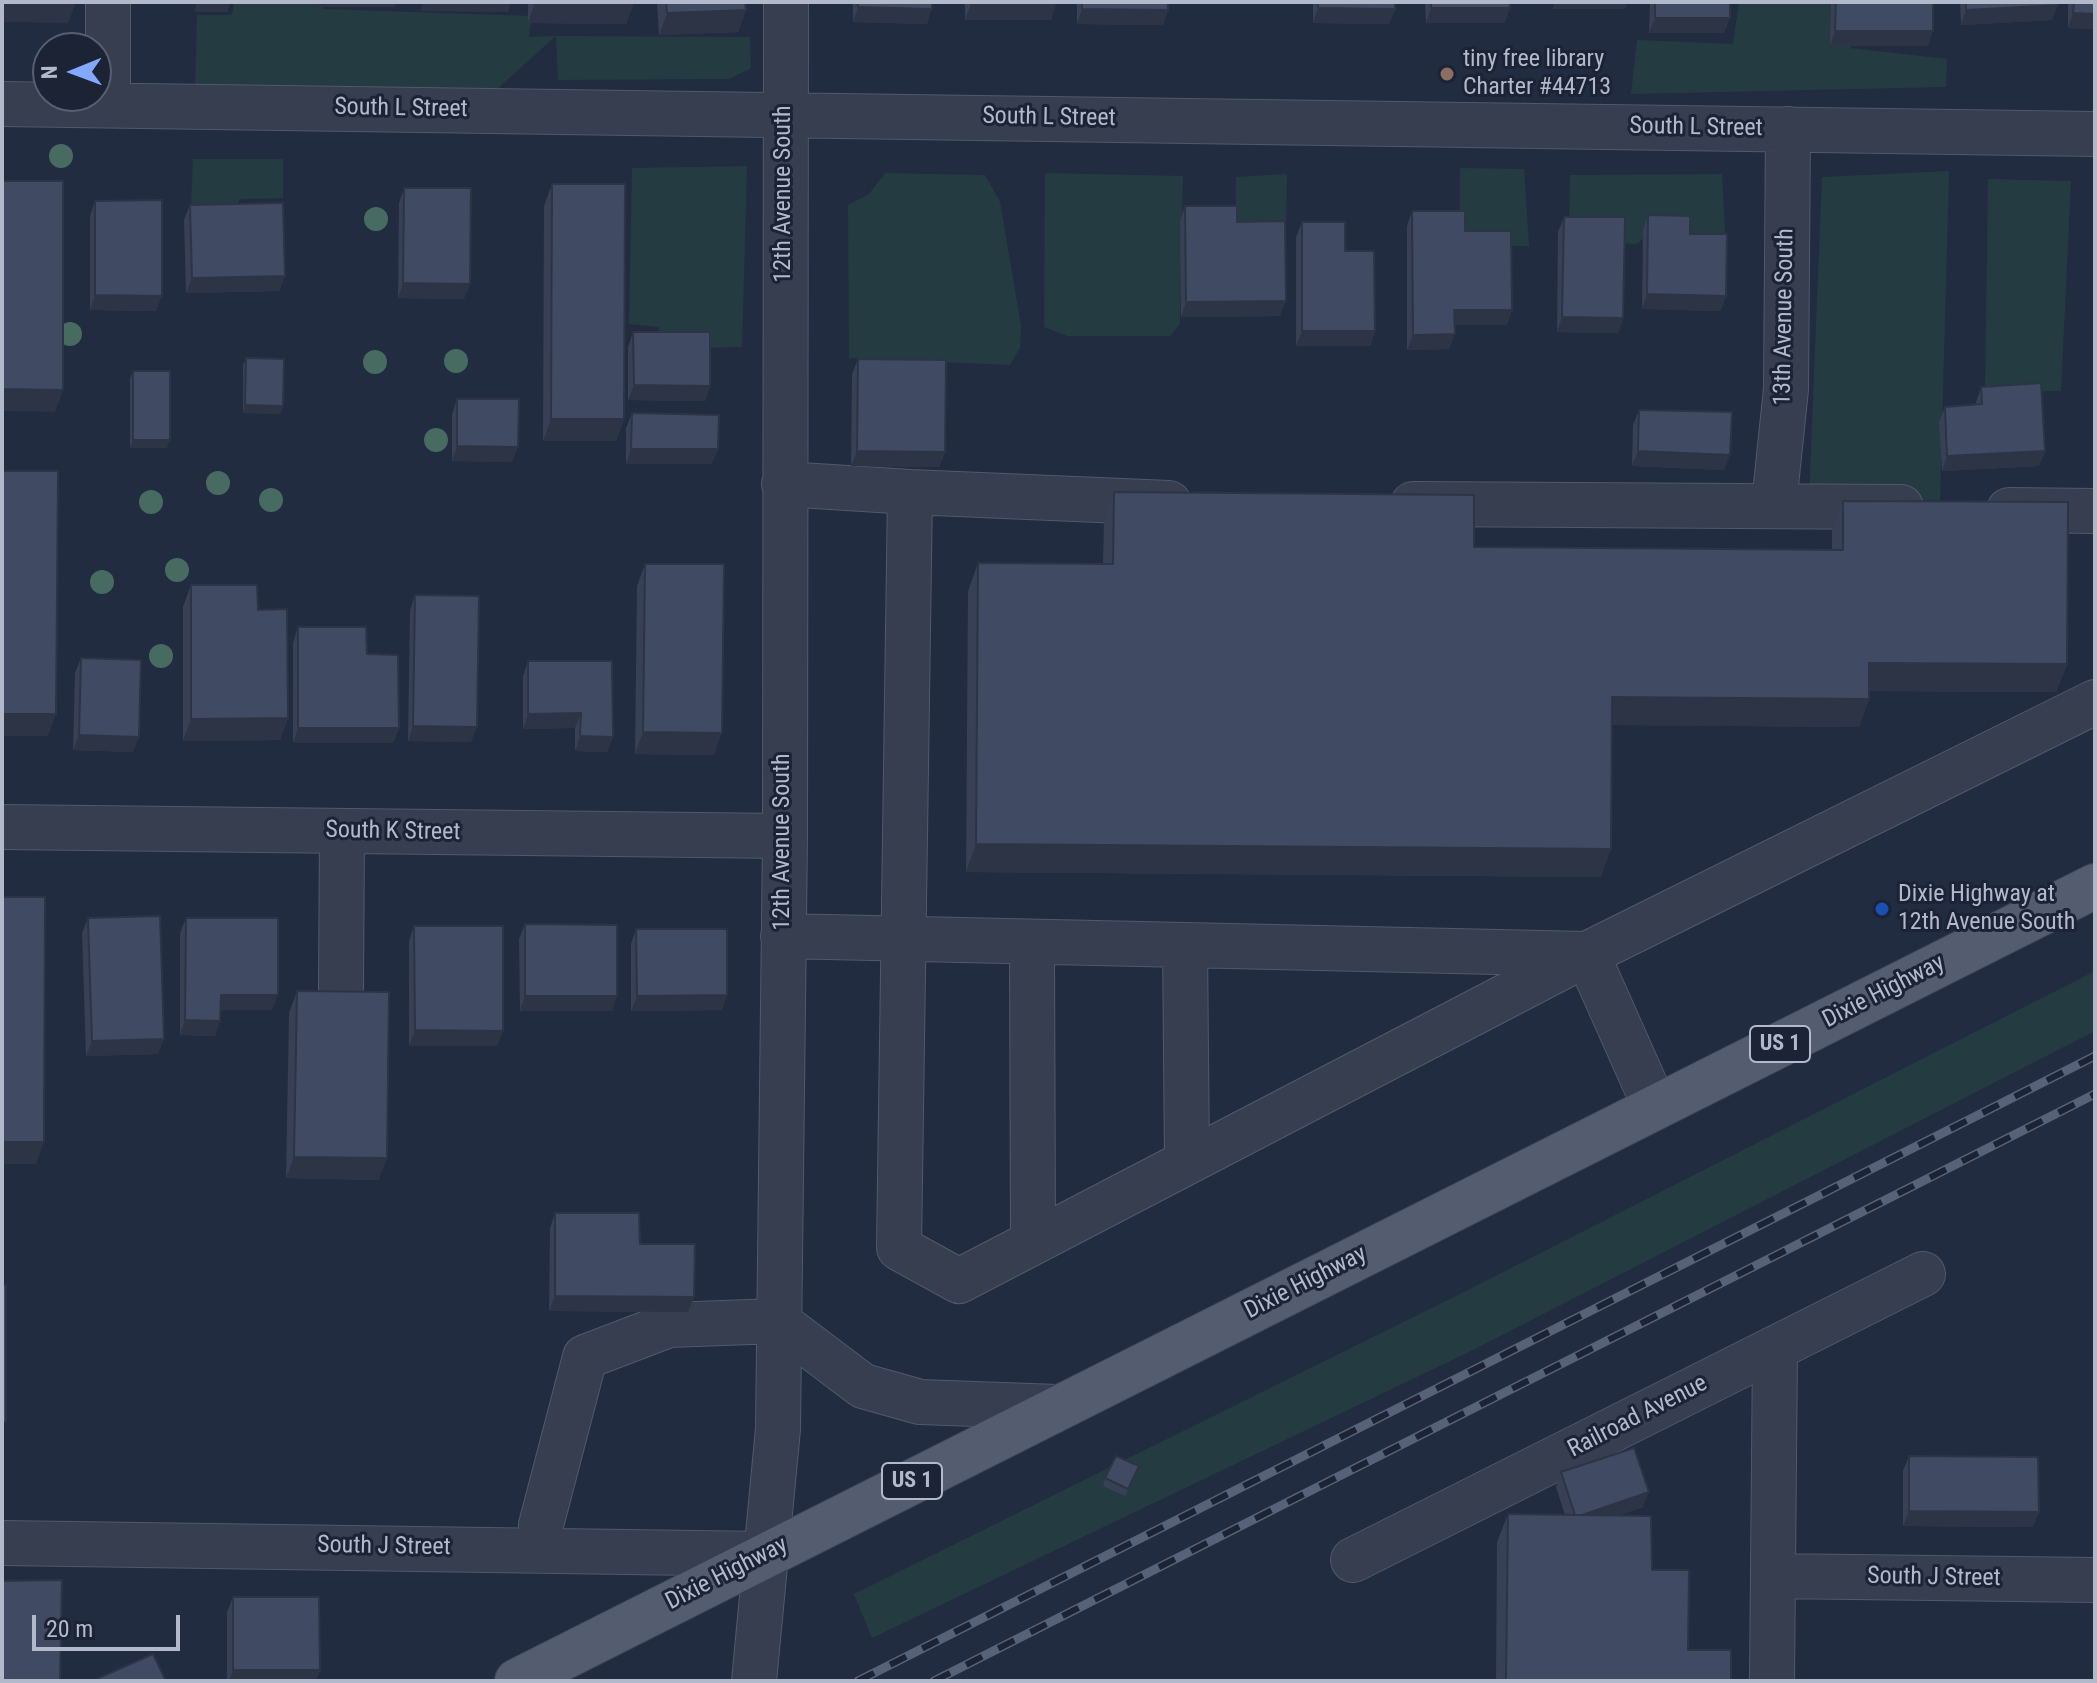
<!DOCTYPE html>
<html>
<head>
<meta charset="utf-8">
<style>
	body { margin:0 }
	#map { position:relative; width:2097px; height:1683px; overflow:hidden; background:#222c41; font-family:"Roboto Condensed",sans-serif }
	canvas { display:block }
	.frame { position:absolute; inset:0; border:4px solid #b2b9cb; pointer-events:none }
	.north { position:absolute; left:32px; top:32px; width:80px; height:80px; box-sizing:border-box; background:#1b2335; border:2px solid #575f71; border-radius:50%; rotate:269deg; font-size:22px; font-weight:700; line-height:32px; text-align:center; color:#b2b9cb }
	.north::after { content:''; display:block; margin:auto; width:28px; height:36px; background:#83a8ff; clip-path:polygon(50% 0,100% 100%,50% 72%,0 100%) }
	.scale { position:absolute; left:32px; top:1615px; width:148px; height:36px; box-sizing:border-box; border:4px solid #b2b9cb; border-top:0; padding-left:10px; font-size:24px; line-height:28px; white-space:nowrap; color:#b2b9cb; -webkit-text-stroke:6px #1b2335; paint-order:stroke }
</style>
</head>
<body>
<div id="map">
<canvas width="2097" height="1683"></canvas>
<div class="frame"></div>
<div class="north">N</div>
<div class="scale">20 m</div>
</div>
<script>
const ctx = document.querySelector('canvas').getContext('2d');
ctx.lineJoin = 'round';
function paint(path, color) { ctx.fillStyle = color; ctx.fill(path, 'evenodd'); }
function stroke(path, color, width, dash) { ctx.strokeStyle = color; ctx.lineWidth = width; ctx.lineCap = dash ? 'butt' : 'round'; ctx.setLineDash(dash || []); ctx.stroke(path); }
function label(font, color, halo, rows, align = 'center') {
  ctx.font = font + ' "Roboto Condensed",sans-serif'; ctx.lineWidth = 6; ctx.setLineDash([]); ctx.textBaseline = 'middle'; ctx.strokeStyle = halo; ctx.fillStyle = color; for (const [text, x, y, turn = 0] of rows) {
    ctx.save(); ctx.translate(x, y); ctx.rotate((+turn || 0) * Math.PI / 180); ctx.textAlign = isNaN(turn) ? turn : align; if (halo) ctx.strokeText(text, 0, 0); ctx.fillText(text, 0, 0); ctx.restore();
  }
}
const green = new Path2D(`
	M234,2h87l2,7 209,7 -3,21 28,-1 193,1 1,31 -22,11 -171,1 -2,-44 -60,54 -184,-4 -117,9 2,-80h35z
	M1739,2h114l-9,1 7,45 96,11 -1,28 -315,7 6,-54 96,4z
	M193,159h90v39l-43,1 -3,7 -46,1z
	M747,166l-5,181 -79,2 -4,-22 -30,-3 3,-156z
	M1460,168l64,1 5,77h-69z
	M1949,171l-9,329 -131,-1 13,-322z
	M885,173l100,2 15,27 21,124 -1,22 -10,17 -161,-7 -1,-153 21,-11z
	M1045,173l138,3 -3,148 -10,12h-103l-23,-9z
	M1287,174l-1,61 -50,-4v-54z
	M1722,174l4,76 -78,-18 -10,12 -44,-1 -25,-19 1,-49z
	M1988,179l83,2 -10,210h-76z
	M2095,971v60l-624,320 -599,287 -18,-44 608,-301z`);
const minor = new Path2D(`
	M2,104l2093,30
	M108,105v-103
	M784,484l126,8 -11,756 60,33 628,-327 508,-252
	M910,492l259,11
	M1413,504l488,3
	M1774,504l12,-115 2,-260
	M2009,510l86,1
	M2,827l783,9
	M783,936l804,18 68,153
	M1032,942l1,300
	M1185,945l2,217
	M341,988l1,-156
	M2,1543l763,11
	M540,1550l1,-25 44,-168 84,-32 108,-4 86,65 57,16 138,5
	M1353,1560l570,-286
	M1773,1576l322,4
	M754,1681l24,-252 7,-593 1,-834
	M1772,1681l3,-333`);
const major = new Path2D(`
	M517,1681l1578,-795`);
const rail = new Path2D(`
	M858,1681l1237,-625
	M934,1681l1161,-587`);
const trees = [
	[61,156],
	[376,219],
	[70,334],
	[456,361],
	[375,362],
	[436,440],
	[218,483],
	[271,500],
	[151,502],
	[177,570],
	[102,582],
	[161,656]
];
const wall = new Path2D(`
	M528,2h106l-8,22 -98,-1z
	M657,2h88l1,8 -8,22 -79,3z
	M853,2h79l-5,22 -74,-2z
	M965,2h91l-5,18h-86z
	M1077,2h91l-5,23 -86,-1z
	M1313,2h82v7l-6,15 -76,-1z
	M1425,2h85l-5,21h-79z
	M1650,2h80l-6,31h-75z
	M1831,2h102l-5,44h-98z
	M1960,2h97l-5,18 -91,5z
	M2068,2h27v27l-27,-1z
	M552,184l72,235 -8,22h-73l1,-235z
	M404,188l60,111 -66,-1 1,-95z
	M95,201l61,110 -66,-1v-94z
	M190,205l95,71 -6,15 -93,2 -2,-73z
	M1185,206l52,16 43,94 -99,1 -1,-96z
	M1412,211l53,20 42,94h-52l-6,24 -42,1v-124z
	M1648,215l73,96 -79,-2 1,-79z
	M1564,217l59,101 -5,15 -61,-1 1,-100z
	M1302,222l43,29 30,80 -5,15h-74v-109z
	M633,332l77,54 -5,15 -77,-1v-53z
	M246,358l35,56 -38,-1v-48z
	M858,359l87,93 -6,15 -88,-1 1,-92z
	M133,371l34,77h-37v-69z
	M1981,387l64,64 -6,15 -97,5 -3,-49 6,-15 31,-2v-3z
	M457,399l55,63 -60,-1v-47z
	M1639,410l85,60 -92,-4 1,-41z
	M632,413l80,51h-86v-36z
	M1114,492l360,55 358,3v-21l11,-28 224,163 -11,28 -187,-1v8l-10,28 -247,-2 -11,152 -635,-5 2,-281 10,-28 125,1 1,-44z
	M645,564l69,191 -79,-1 2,-168z
	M191,585l67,25 30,108 -8,22 -97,1v-134z
	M415,595l56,147 -63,-1 2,-131z
	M298,627l69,27 32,74 -6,15h-100v-100z
	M81,658l52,94 -60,-2 2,-77z
	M528,661l85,76 -6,15 -32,-1v-23l-52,1v-53z
	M88,918l70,136 -72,2 -4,-123z
	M186,918l86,92h-51l-6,26 -35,-1v-102z
	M525,924l87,87h-92l-1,-72z
	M414,926l83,120h-88v-105z
	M636,929l86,81 -91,1v-67z
	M297,991l82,189 -93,-2 3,-165z
	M555,1213l85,31 54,53 -6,15 -139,-1 1,-83z
	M1909,1456l124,71 -130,-1v-55z
	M1561,1472l82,35 -23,8 32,55 36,80 43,31h-235l1,-139 11,-28 57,1 -9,-28z
	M1136,1474l-11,22 -22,-10 2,-8z
	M233,1597l87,73 -4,11h-89v-69z`);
const shadedWall = new Path2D(`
	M2,2h74l-8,21 -66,-1z
	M197,2h34l-4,10h-33z
	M314,2h83l-2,5h-83z
	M423,2h88l-3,10 -88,-1z
	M535,2h99l-8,22 -98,-1z
	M1555,2h73l-3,7h-73z
	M971,4h85l-5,16h-86z
	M2058,5l-6,15 -91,5 5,-15z
	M858,7l74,2 -5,15 -74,-2z
	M1318,8l77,1 -6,15 -76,-1z
	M1431,8h79l-5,15h-79z
	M1082,9l86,1 -5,15 -86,-1z
	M746,10l-8,22 -79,3 8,-22z
	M2073,13l22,1v15l-27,-1z
	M1655,18h75l-6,15h-75z
	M1835,31h98l-5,15h-98z
	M285,276l-6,15 -93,2 6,-15z
	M403,283l67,1 -6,15 -66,-1z
	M1647,294l79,2 -5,15 -79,-2z
	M95,295l67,1 -6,15 -66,-1z
	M1286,301l-6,15 -99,1 5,-15z
	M1454,310h58l-5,15h-58z
	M1562,317l61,1 -5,15 -61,-1z
	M1302,331h73l-5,15h-74z
	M1455,334l-6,15 -42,1 6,-15z
	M634,385l76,1 -5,15 -77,-1z
	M2,389l61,1 -8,22 -53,-1z
	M245,405l38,1 -2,8 -38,-1z
	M551,419h73l-8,22h-73z
	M133,440h37l-3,8h-37z
	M457,446l61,1 -6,15 -60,-1z
	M631,449h87l-6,15h-86z
	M857,451l88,1 -6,15 -88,-1z
	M1638,451l92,4 -6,15 -92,-4z
	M2045,451l-6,15 -97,5 5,-15z
	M1869,663l198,1 -11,28 -197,-1z
	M1612,697l257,2 -10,28 -258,-2z
	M581,713l-6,15 -52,1 5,-15z
	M2,714h54l-8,22h-46z
	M288,718l-8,22 -97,1 8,-22z
	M413,726l64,1 -6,15 -63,-1z
	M298,728h101l-6,15h-100z
	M643,732l79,1 -8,22 -79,-1z
	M79,735l60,2 -6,15 -60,-2z
	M580,736l33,1 -6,15 -32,-1z
	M976,844l635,5 -10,28 -635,-5z
	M221,995h57l-6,15h-57z
	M727,995l-5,15 -91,1 6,-15z
	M525,996h92l-5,15h-92z
	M185,1020l35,1 -5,15 -35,-1z
	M415,1030l88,1 -6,15h-88z
	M164,1039l-6,15 -72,2 6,-15z
	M2,1142h42l-8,22h-34z
	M294,1157l93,1 -8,22 -93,-2z
	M555,1296l139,1 -6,15 -139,-1z
	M1649,1492l-6,15 -73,25 6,-15z
	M1909,1511l130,1 -6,15 -130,-1z
	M233,1670h87l-4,11h-87z`);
const building = new Path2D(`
	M666,2h79l1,8 -79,3z
	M858,2h74v7l-74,-2z
	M971,2h85v2h-85z
	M1082,2h86v8l-86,-1z
	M1318,2h77v7l-77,-1z
	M1431,2h79v6h-79z
	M1655,2h75v16h-75z
	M1836,2h97v29h-98z
	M1966,2h91l1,3 -92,5z
	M2074,2h21v12l-22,-1z
	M2,181h61v209l-61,-1z
	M552,184h73l-1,235h-73z
	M404,188h67l-1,96 -67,-1z
	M162,200v96l-67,-1v-94z
	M283,203l2,73 -93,2 -2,-73z
	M1185,206h52v16l48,-1 1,80 -100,1z
	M1412,211h53v20h46l1,79h-58l1,24 -42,1z
	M1648,215l42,1v18h37l-1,62 -79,-2z
	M1564,217h61l-2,101 -61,-1z
	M1302,222h43v29h29l1,80h-73z
	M633,332h77v54l-76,-1z
	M246,358l38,1 -1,47 -38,-1z
	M858,359l88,1 -1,92 -88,-1z
	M133,371h37v69h-37z
	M2041,383l4,68 -98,5 -2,-49 37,-3 -1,-17z
	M457,399h62l-1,48 -61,-1z
	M1639,410l93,2 -2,43 -92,-4z
	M632,413l87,2 -1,34h-87z
	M2,471h56l-2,243h-54z
	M1114,492l360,3v52l369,3v-49l225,1 -1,162 -198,-1v36l-257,-2 -1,152 -635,-5 2,-281 135,1z
	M645,564h79l-2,169 -79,-1z
	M191,585h66l1,25 29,-1 1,109 -97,1z
	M415,595l64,1 -2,131 -64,-1z
	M298,627h68l1,27 31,1 1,73h-101z
	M81,658l60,2 -2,77 -60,-2z
	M528,661h84l1,76 -33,-1 1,-23 -53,1z
	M2,897h43l-1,245h-42z
	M160,916l4,123 -72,2 -4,-123z
	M186,918h92v77h-57l-1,26 -35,-1z
	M525,924l92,1v71h-92z
	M414,926h89v105l-88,-1z
	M636,929h91v66l-90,1z
	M297,991l92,1 -2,166 -93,-1z
	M555,1213h84l1,31h55l-1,53 -139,-1z
	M2,1285h4v137h-4z
	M1634,1448l15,44 -67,23h-7l-14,-43z
	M1116,1456l23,10 -11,23 -23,-11z
	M1909,1456l129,1 1,55 -130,-1z
	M1508,1514l143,2 1,54h37l-1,80h43v31h-225z
	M62,1580l-2,101h-58v-100z
	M233,1597h86l1,73h-87z
	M153,1654l13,27h-74z`);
const markers = [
	[1447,74,8,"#8d6e63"],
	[1882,909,8,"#1a4fb4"]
];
const shields = [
	[1780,1044,60],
	[912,1481,60]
];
const shieldNames = [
	["US 1",1780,1044],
	["US 1",912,1481]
];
const poiNames = [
	["tiny free library",1463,60],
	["Charter #44713",1463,88],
	["Dixie Highway at",1898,895],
	["12th Avenue South",1898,923]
];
const streetNames = [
	["South L Street",401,109,1],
	["South L Street",1049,118,1],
	["South L Street",1696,128,1],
	["12th Avenue South",784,194,-90],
	["13th Avenue South",1785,317,-89],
	["South K Street",393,832,1],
	["12th Avenue South",783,842,-90],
	["Dixie Highway",1884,992,-27],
	["Dixie Highway",1306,1283,-27],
	["Railroad Avenue",1638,1417,-27],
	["South J Street",384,1547,1],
	["Dixie Highway",727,1574,-27],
	["South J Street",1934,1578,1]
];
paint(green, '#243b42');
stroke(minor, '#51596b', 46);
stroke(major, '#3f4759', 46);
stroke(minor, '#363e50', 44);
stroke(major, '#545d70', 44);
stroke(rail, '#576278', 9);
stroke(rail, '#1b2335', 6, [18]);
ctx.fillStyle = '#476b60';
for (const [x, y] of trees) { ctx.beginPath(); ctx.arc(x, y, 12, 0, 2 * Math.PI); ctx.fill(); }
paint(wall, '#374055');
paint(shadedWall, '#2d3445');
paint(building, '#404b63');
stroke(building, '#2d3445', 2);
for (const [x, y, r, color] of markers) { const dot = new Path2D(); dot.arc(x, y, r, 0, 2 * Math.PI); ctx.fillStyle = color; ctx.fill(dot); stroke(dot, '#1b2335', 3); }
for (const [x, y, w] of shields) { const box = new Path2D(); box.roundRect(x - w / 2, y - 18, w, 36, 6); ctx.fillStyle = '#1b2335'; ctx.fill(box); stroke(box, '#b2b9cb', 2); }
label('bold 22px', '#b2b9cb', null, shieldNames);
label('24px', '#b2b9cb', '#1b2335', poiNames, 'left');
label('24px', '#b2b9cb', '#1b2335', streetNames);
</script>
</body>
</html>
